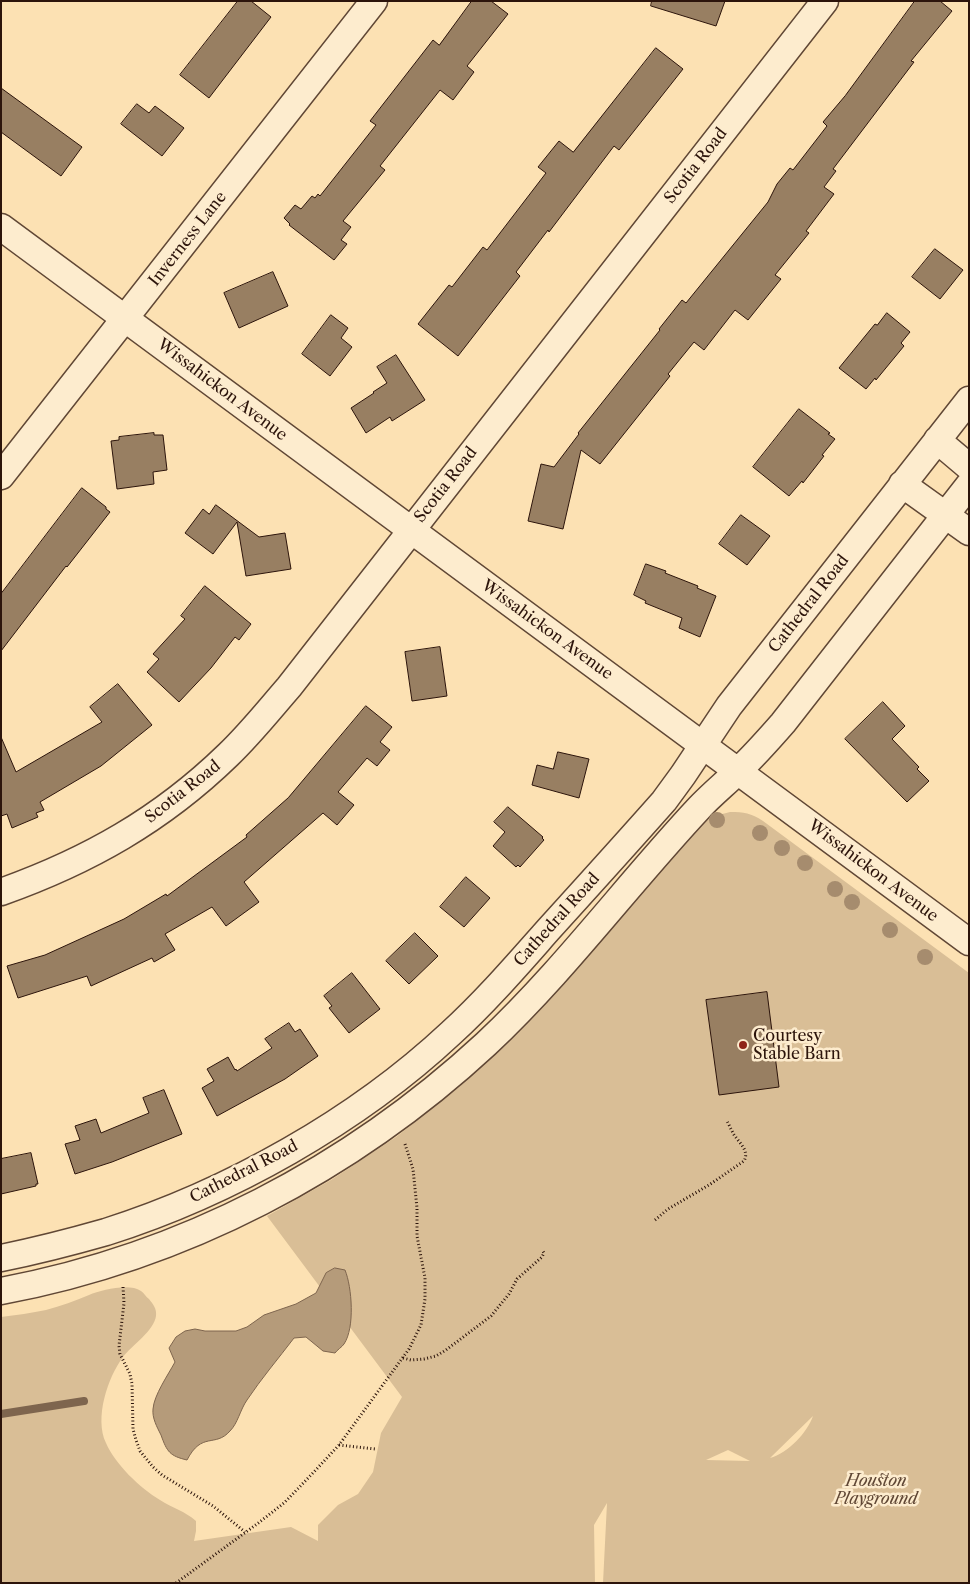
<!DOCTYPE html>
<html>
<head>
<meta charset="utf-8">
<style>
	body { margin:0 }
	#map { position:relative; width:970px; height:1584px; overflow:hidden; background:#fce1b3; font-family:"Libre Caslon Text",serif }
	canvas { display:block }
	.frame { position:absolute; inset:0; border:2px solid #2c140b; pointer-events:none }
</style>
</head>
<body>
<div id="map">
<canvas width="970" height="1584"></canvas>
<div class="frame"></div>
</div>
<script>
const ctx = document.querySelector('canvas').getContext('2d');
ctx.lineJoin = 'round';
function paint(path, color) { ctx.fillStyle = color; ctx.fill(path, 'evenodd'); }
function stroke(path, color, width, dash) { ctx.strokeStyle = color; ctx.lineWidth = width; ctx.lineCap = dash ? 'butt' : 'round'; ctx.setLineDash(dash || []); ctx.stroke(path); }
function label(font, color, halo, rows, align = 'center') {
  ctx.font = font + ' "Libre Caslon Text",serif'; ctx.lineWidth = 5; ctx.setLineDash([]); ctx.textBaseline = 'middle'; ctx.strokeStyle = halo; ctx.fillStyle = color; for (const [text, x, y, turn = 0] of rows) {
    ctx.save(); ctx.translate(x, y); ctx.rotate((+turn || 0) * Math.PI / 180); ctx.textAlign = isNaN(turn) ? turn : align; if (halo) ctx.strokeText(text, 0, 0); ctx.fillText(text, 0, 0); ctx.restore();
  }
}
const green = new Path2D(`
	M730,812c14,0 21,1 33,9l206,152v610h-366l4,-80 -13,22 1,58h-594v-266c15,-2 31,-4 45,-7 15,-4 29,-9 43,-15 13,-5 40,-12 52,-4 3,2 5,6 8,8 4,5 8,10 7,17 -2,15 -24,29 -33,41 -15,20 -29,61 -17,86 9,21 34,45 54,57 12,8 25,11 36,21v10l-2,10 97,-14 27,14v-16l20,-20 20,-11 15,-22 8,-39 21,-36 -135,-181 64,-36 65,-43 63,-50 70,-67 169,-193c10,-9 19,-12 32,-15zM813,1416c-6,17 -25,37 -43,42zM728,1450l22,11 -44,-1z`);
const water = new Path2D(`
	M335,1268l10,2c7,17 10,58 -1,74 -2,3 -7,6 -9,9l-12,-2 -17,-14 -12,1c-16,21 -33,41 -47,62 -7,10 -9,23 -17,31 -15,17 -28,0 -43,29 -17,-4 -20,-8 -26,-25 -4,-8 -9,-17 -8,-26 1,-14 15,-34 22,-47l-6,-14 7,-11 9,-6 10,-2 10,2h31l11,-4 17,-12 32,-11 20,-11 10,-20z`);
const stream = new Path2D(`
	M1,1414l83,-13`);
const building = new Path2D(`
	M238,1h13l20,16 -62,81 -29,-23z
	M472,1h19l17,13 -41,52 7,6 -21,28 -13,-10 -60,76 5,4 -42,51 8,6 -10,13 6,4 -13,16 -45,-35 1,-1 -6,-6 11,-13 6,4 11,-13 3,2 3,-4 2,2 56,-71 -6,-4 63,-81 6,5z
	M652,1h73l-9,25 -65,-20z
	M915,1h25l12,10 -41,50 3,1 -81,107 3,2 -12,16 10,7 -28,37 3,2 -34,42 6,4 -33,41 -13,-10 -31,40 -10,-8 -26,32 2,2 -70,88 -19,-14 -18,79 -35,-8 13,-57 13,3 25,-33 -1,-1 82,-103 -1,-1 23,-29 4,3 82,-101 9,-18 13,-16 3,2 34,-44 -4,-4 22,-26z
	M656,48l27,21 -64,81 -5,-4 -65,86 -1,-2 -32,42 4,4 -62,80 -40,-32 31,-39 3,2 31,-40 4,3 59,-77 -8,-6 21,-26 14,11z
	M1,88l81,59 -21,29 -60,-44z
	M137,104l12,9 6,-7 29,22 -22,28 -41,-32z
	M935,249l28,21 -23,29 -28,-22z
	M273,272l15,34 -49,22 -15,-35z
	M887,313l23,19 -9,11 3,3 -28,34 -1,-2 -9,11 -27,-21 36,-44 2,1z
	M331,315l17,13 -7,10 11,9 -22,29 -28,-22z
	M396,355l29,45 -33,21 -2,-4 -24,16 -15,-25 23,-15 -1,-1 14,-9 -10,-16z
	M799,409l31,24 -2,1 7,5 -13,16 2,1 -21,27 -1,-2 -13,15 -36,-29z
	M154,433v2h9l4,35 -14,2 1,12 -37,5 -6,-48 8,-1v-3z
	M82,488l24,19v2l4,3 -43,55 -1,-1 -65,85v-57z
	M216,505l43,32 26,-4 6,36 -45,7 -9,-54 -24,32 -28,-21 18,-24 6,5z
	M741,515l29,21 -23,29 -28,-21z
	M646,564l20,7 -1,2 33,13 -1,2 19,8 -16,41 -21,-9 3,-10 -37,-15 1,-2 -12,-6z
	M205,586l46,38 -12,16 -4,-3 -24,31 -32,34 -32,-30 12,-13 -6,-5 32,-35 -4,-3z
	M440,647l7,49 -35,5 -7,-49z
	M118,684l34,41 -51,41 -61,36 4,8 -8,3 2,4 -26,11 -5,-14 -6,2v-79l15,35 86,-50 -12,-15z
	M883,702l22,24 -13,13 27,28 -2,2 12,12 -22,21 -62,-63z
	M366,706l26,21 -12,15 10,8 -13,16 -10,-8 -29,34 16,13 -17,20 -14,-12 -79,69 15,20 -33,24 -14,-19 -47,27 10,16 -21,12 -2,-4 -61,28 -4,-10 -69,22 -11,-32 38,-11 79,-36 42,-25 1,2 80,-59 -1,-2 42,-37z
	M558,752l31,7 -10,39 -47,-13 5,-20 16,4z
	M508,807l35,30 -1,1 2,2 -24,27 -2,-2 -2,2 -23,-21 12,-14 -11,-10z
	M466,877l24,21 -26,29 -24,-20z
	M415,933l23,23 -29,28 -23,-23z
	M352,973l28,36 -31,24 -20,-25 3,-2 -8,-10z
	M767,992l12,95 -60,8 -13,-95z
	M289,1023l6,9 5,-3 18,27 -33,23 -68,37 -15,-28 12,-7 -7,-12 21,-12 7,13 1,-1 1,2 35,-23 -7,-9z
	M164,1090l18,44 -70,28 -37,12 -10,-30 15,-4 -5,-14 21,-7 5,14 48,-20 -6,-15z
	M31,1153l7,31h-2v2l-35,8v-35z`);
const path = new Path2D(`
	M655,1220l13,-11 41,-24 35,-24c6,-11 -6,-19 -11,-28 -2,-4 -4,-8 -6,-12
	M123,1287l1,16 -5,43 1,8 10,20 2,10 1,45 3,11 4,11 13,16 9,8 51,31 32,26
	M403,1358l8,2 13,-1 12,-3 10,-6 45,-34 18,-22 8,-15 25,-22 2,-4 -2,-3
	M339,1445l36,4
	M176,1583l81,-59 27,-21 28,-29 27,-29 70,-96 12,-24 4,-26v-21l-8,-42v-28l-4,-39 -8,-25`);
const minor = new Path2D(`
	M1,227l968,715
	M937,440l32,27
	M1,476l373,-475
	M902,484l67,48
	M1,892c87,-31 160,-72 227,-137 22,-21 41,-45 61,-68l536,-686
	M1,1258c35,-7 70,-16 105,-26 123,-39 251,-111 345,-199 35,-32 66,-68 97,-103 39,-43 78,-86 116,-129l19,-26 46,-69 240,-306
	M1,1291c182,-34 350,-122 485,-247 77,-72 141,-159 213,-236 13,-14 27,-25 40,-38 16,-15 30,-31 44,-47l186,-238`);
const trees = [
	[717,820],
	[760,833],
	[782,848],
	[805,863],
	[835,889],
	[852,902],
	[890,930],
	[925,957]
];
const markers = [
	[743,1045,5,"#8f2418"]
];
const streetNames = [
	["Scotia Road",696,166,-52],
	["Inverness Lane",188,239,-52],
	["Wissahickon Avenue",222,390,37],
	["Scotia Road",446,485,-52],
	["Cathedral Road",809,604,-52],
	["Wissahickon Avenue",547,630,36],
	["Scotia Road",183,792,-38],
	["Wissahickon Avenue",873,871,37],
	["Cathedral Road",557,920,-48],
	["Cathedral Road",244,1172,-27]
];
const poiNames = [
	["Courtesy",753,1036],
	["Stable Barn",753,1054]
];
const parkNames = [
	["Houston",876,1481],
	["Playground",876,1499]
];
paint(green, '#d9be96');
paint(water, '#b59b7a');
stroke(water, '#7e654e', 1);
stroke(stream, '#7e654e', 8);
paint(building, '#987f62');
stroke(building, '#2c140b', 1);
stroke(minor, '#604735', 29);
stroke(path, '#2c140b', 3, [1, 2.5]);
stroke(minor, '#fdecce', 26);
ctx.fillStyle = '#a68c6e';
for (const [x, y] of trees) { ctx.beginPath(); ctx.arc(x, y, 8, 0, 2 * Math.PI); ctx.fill(); }
for (const [x, y, r, color] of markers) { const dot = new Path2D(); dot.arc(x, y, r, 0, 2 * Math.PI); ctx.fillStyle = color; ctx.fill(dot); stroke(dot, '#fdecce', 2); }
label('16px', '#2c140b', '#fdecce', streetNames);
label('16px', '#2c140b', '#fdecce', poiNames, 'left');
label('italic 16px', '#604735', '#fdecce', parkNames);
</script>
</body>
</html>
